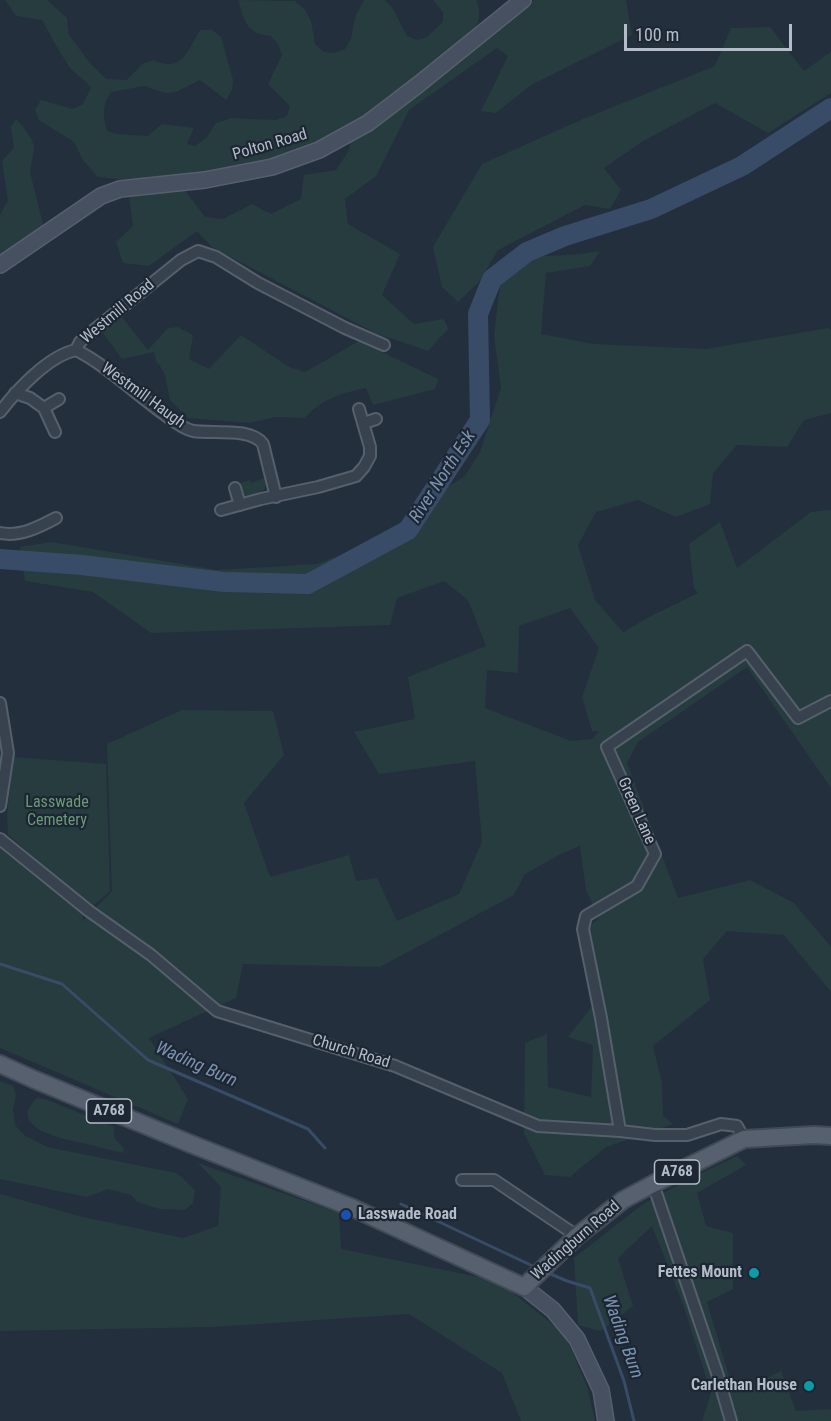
<!DOCTYPE html>
<html>
<head>
<meta charset="utf-8">
<style>
	body { margin:0 }
	#map { position:relative; width:831px; height:1421px; overflow:hidden; background:#242f3e; font-family:"Roboto Condensed",sans-serif }
	canvas { display:block }
	.scale { position:absolute; left:624px; top:24px; width:168px; height:27px; box-sizing:border-box; border:3px solid #b4bcc9; border-top:0; padding-left:8px; font-size:18px; line-height:21px; white-space:nowrap; color:#b4bcc9; -webkit-text-stroke:4px #1d2633; paint-order:stroke }
</style>
</head>
<body>
<div id="map">
<canvas width="831" height="1421"></canvas>
<div class="scale">100 m</div>
</div>
<script>
const ctx = document.querySelector('canvas').getContext('2d');
ctx.lineJoin = 'round';
function paint(path, color) { ctx.fillStyle = color; ctx.fill(path, 'evenodd'); }
function stroke(path, color, width, dash) { ctx.strokeStyle = color; ctx.lineWidth = width; ctx.lineCap = dash ? 'butt' : 'round'; ctx.setLineDash(dash || []); ctx.stroke(path); }
function label(font, color, halo, rows, align = 'center') {
  ctx.font = font + ' "Roboto Condensed",sans-serif'; ctx.lineWidth = 4.5; ctx.setLineDash([]); ctx.textBaseline = 'middle'; ctx.strokeStyle = halo; ctx.fillStyle = color; for (const [text, x, y, turn = 0] of rows) {
    ctx.save(); ctx.translate(x, y); ctx.rotate((+turn || 0) * Math.PI / 180); ctx.textAlign = isNaN(turn) ? turn : align; if (halo) ctx.strokeText(text, 0, 0); ctx.fillText(text, 0, 0); ctx.restore();
  }
}
const green = new Path2D(`
	M5,0h42l20,18 2,17 21,28 16,16 21,1 15,-16 11,-4c29,13 34,-8 47,-30h12l9,7 12,43 -1,10 -6,10 -26,-20 -24,12 -11,1 -21,-7 -33,6c-9,12 -8,26 -4,39l10,3 30,2 15,-12 32,4 -7,16 8,2 11,-8 10,-15 15,-5 45,2 11,-4 3,-10 -22,-22 14,-29 -4,-11 -7,-8c-24,-2 -27,-15 -33,-36l57,1 10,9 6,11 4,23 9,8 11,1 10,-4 6,-10 4,-22 9,-17h21l7,7 15,29 10,4 10,-3 16,-15v-10l-10,-12h43c5,10 4,17 0,27l-100,85 -55,29 -66,23 -51,10 -76,6 -30,-3 -15,-17 -9,-18 -35,-22 -4,-10 6,-10 32,9 10,-5 8,-17 -21,-19 -13,-21 -15,-27 -26,-4z
	M534,0h92l6,35 -101,50 -35,28 -15,-2 27,-55 -11,-8 -88,62 -33,66 -31,23 3,25 52,30 -18,41 32,29 30,-5 4,10 -20,22 -53,-18 -93,-49 -70,-37 -15,-16 -48,35 -26,-3 -7,-21 17,-16 -4,-29 54,-9 22,29 18,2 29,-15 19,10 30,-15 3,-24 32,-5 13,-20 2,-10 93,-68z
	M770,27l34,44 27,-19v41l-63,40 -53,-30 -72,38 -39,27 17,22 -11,19 -25,-4 -87,45 -19,32 -21,20 -16,-15 -9,-40 49,-83 101,-45 132,-53 16,-38z
	M16,119l6,6 10,15 2,8 -4,24 13,52 -6,6 -37,24v-39l8,-15 -6,-39 12,-13 -3,-21z
	M600,251l-10,15 -44,7 -5,61 53,10 112,5 122,-21 3,2v83l-27,7 -17,27 -50,-2 -24,28 -3,31 -34,13 -38,-17 -42,12 -18,33 17,55 28,32 32,-18 43,-21 -4,-5 -5,-44 31,-22 17,46 74,-56 20,-2v186l-32,13 8,12 24,-12v79l-84,-121 -109,75 -11,21 51,135 72,-18 44,23 37,44v45l-47,-57 -57,-4 -24,28 7,41 -57,46 9,37 1,33 10,8 -67,23 -36,30 -25,-2 -21,-42 1,-90 22,-9 1,53 43,10 2,-52 -25,-8 25,-32 -11,-73 17,-14 -13,-28 -6,-44 -19,8 -36,20 -11,21 -134,72 -137,-3 -7,34 -87,40 39,61 -10,25 -178,-76v-200l83,67 -1,7 30,-31 -5,-147 75,-34 91,1 11,44 -40,48 26,74 79,-22 7,26 21,-3 20,43 62,-27 23,-52 -7,-81 -96,13 -25,-42 61,-13 -7,-42 78,-31 -18,-46 -24,-19 -47,17 -7,27 -239,8 -58,-41 -68,-11 -5,-34 32,-5 165,28 100,-6 106,-39 20,-35 22,-14 15,-24 21,-64 -7,-53 6,-50 32,-28 48,-3zM570,608l29,40 -17,49 10,34h7l-7,8 -21,2 -86,-33 2,-38 31,3 1,-47z
	M122,317l26,33 20,-22 10,-1 15,8 -4,24 20,10 32,-34 48,32 16,5 54,-31 79,38 -3,10 -62,16 -7,-17c-24,5 -45,11 -61,30l-29,-1 -27,6 -61,-5 -18,-18 -5,-25 -6,-11 -2,-1 -3,-11 -32,7 -20,-27z
	M264,478l2,7 -2,5 -17,6 -4,-2 -3,-11 10,-3 1,3z
	M13,757l93,7 4,127 -18,16 -22,-16 -62,-57 -1,-19z
	M0,1081l13,5 3,9 -3,15 2,15 9,10 23,12 129,26 11,9 8,9 -2,12 -8,7 -25,-1 -23,-7 -6,-7 -23,-6 -21,8 -87,-18z
	M37,1098l8,1 69,28v11l9,9 1,6c-13,-3 -27,-6 -41,-10 -19,-4 -78,-15 -46,-45z
	M737,1156l9,9 -49,28 9,33 27,7v56l-26,13 25,84 13,2 36,-17 15,40 35,-2v12h-129l9,-28 -28,-89 -31,-78 -34,32 15,48 -32,25 -23,-6 -4,-67 69,-54 50,-27z
	M198,1163l141,50 2,36 157,32 67,53 23,55 7,32h-74l-19,-48 -93,-59 -196,13 -213,4v-137l83,23 100,21 35,-12 3,-39z`);
const stream = new Path2D(`
	M0,964l62,20 86,76 160,69 17,19
	M401,1204l136,64
	M546,1272l21,9 23,7 34,93 10,40`);
const river = new Path2D(`
	M0,559l82,6 142,17 84,2 100,-54 72,-110 -2,-106 14,-35 35,-27 38,-16 86,-27 91,-43 89,-58`);
const street = new Path2D(`
	M76,350c30,15 57,42 85,62 10,7 20,16 32,19 19,3 58,-4 70,13l13,53
	M15,393l15,5 14,10 11,24
	M44,408l15,-9
	M0,412c17,-22 48,-56 76,-62l4,-8 9,-8 92,-74 17,-9 18,6 42,26 87,45 39,17
	M364,423l12,-4
	M235,488l5,17
	M221,510l40,-11 57,-12 38,-11 8,-9 6,-11v-9l-11,-38
	M0,533c20,4 39,-6 56,-15
	M0,703l8,50 -8,53
	M0,839l89,72 62,44 66,56 178,55 143,60 82,5 35,4h32l34,-11 16,2 7,13
	M620,1131l-19,-113 -18,-89 3,-13 51,-30 18,-32 -48,-107 140,-96 51,67 33,-17
	M462,1180h32l83,56
	M653,1184l64,189 14,48`);
const secondary = new Path2D(`
	M0,265l101,-69 19,-7 85,-9 67,-13 47,-17 49,-27 51,-39 104,-84
	M524,1287l29,23 24,29 24,51 5,31`);
const primary = new Path2D(`
	M0,1064l33,15 153,63 167,66 171,79 53,-51 46,-36 30,-16 91,-45 70,-4 17,1`);
const markers = [
	[346,1215,6,"#1a4fb4"],
	[754,1273,6,"#0f9aa8"],
	[809,1386,6,"#0f9aa8"]
];
const shields = [
	[109,1111,45],
	[677,1172,45]
];
const shieldNames = [
	["A768",109,1111],
	["A768",677,1172]
];
const streetNames = [
	["Polton Road",270,145,-16],
	["Westmill Road",118,312,-40],
	["Westmill Haugh",143,396,36],
	["Green Lane",636,811,66],
	["Church Road",351,1052,17],
	["Wadingburn Road",576,1241,-41]
];
const parkNames = [
	["Lasswade",57,803],
	["Cemetery",57,821]
];
const poiNames = [
	["Lasswade Road",358,1215,"left"],
	["Fettes Mount",742,1273],
	["Carlethan House",797,1386]
];
const waterNames = [
	["River North Esk",443,477,-57],
	["Wading Burn",196,1065,24],
	["Wading Burn",622,1337,70]
];
paint(green, '#263c3f');
stroke(stream, '#394c67', 3);
stroke(river, '#394c67', 20);
stroke(street, '#565f6c', 14);
stroke(secondary, '#565f6c', 18);
stroke(primary, '#414a57', 20);
stroke(street, '#38414e', 10);
stroke(secondary, '#465061', 15);
stroke(primary, '#56606e', 16);
for (const [x, y, r, color] of markers) { const dot = new Path2D(); dot.arc(x, y, r, 0, 2 * Math.PI); ctx.fillStyle = color; ctx.fill(dot); stroke(dot, '#1d2633', 2); }
for (const [x, y, w] of shields) { const box = new Path2D(); box.roundRect(x - w / 2, y - 12, w, 24, 4.5); ctx.fillStyle = '#1d2633'; ctx.fill(box); stroke(box, '#b4bcc9', 1.5); }
label('bold 15px', '#b4bcc9', null, shieldNames);
label('16px', '#b4bcc9', '#1d2633', streetNames);
label('16px', '#6b9a76', '#1d2633', parkNames);
label('bold 16px', '#b4bcc9', '#1d2633', poiNames, 'right');
label('italic 18px', '#7c92b1', '#1d2633', waterNames);
</script>
</body>
</html>
